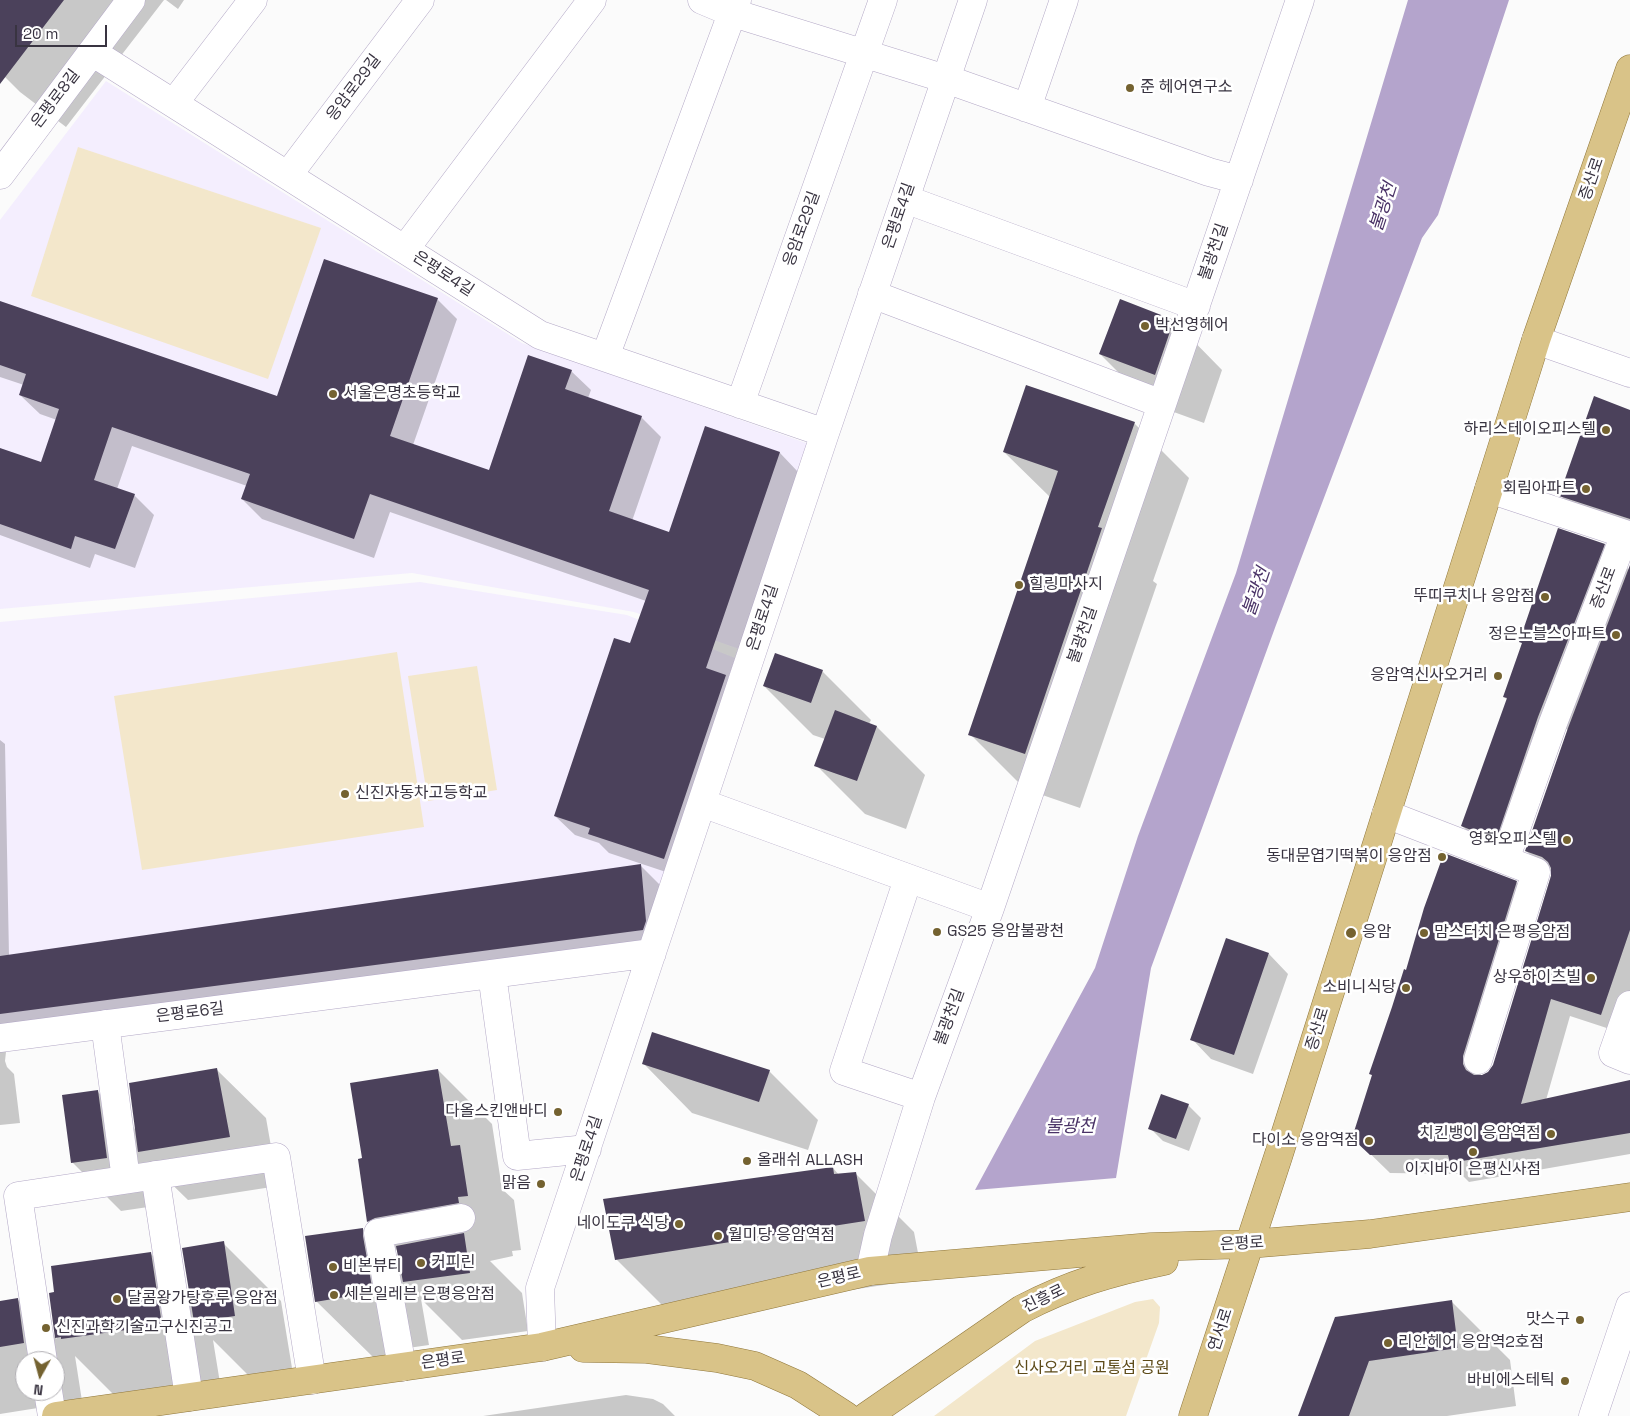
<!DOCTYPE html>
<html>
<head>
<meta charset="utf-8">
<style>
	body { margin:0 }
	#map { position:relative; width:1630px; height:1416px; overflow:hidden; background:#fbfbfb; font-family:"Space Grotesk",sans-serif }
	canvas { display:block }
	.north { position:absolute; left:15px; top:1351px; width:50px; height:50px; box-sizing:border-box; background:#fff; border:1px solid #b0aeb3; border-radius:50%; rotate:187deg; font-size:14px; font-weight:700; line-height:20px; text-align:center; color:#393441 }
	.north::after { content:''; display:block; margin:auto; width:18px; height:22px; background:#746230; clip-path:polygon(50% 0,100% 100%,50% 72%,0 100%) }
	.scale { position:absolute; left:15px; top:25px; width:92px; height:22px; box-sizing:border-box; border:2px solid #393441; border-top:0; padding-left:6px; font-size:15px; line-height:18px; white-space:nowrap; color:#393441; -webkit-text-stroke:4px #fff; paint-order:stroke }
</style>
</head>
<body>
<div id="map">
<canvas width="1630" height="1416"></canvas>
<div class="north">N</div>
<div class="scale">20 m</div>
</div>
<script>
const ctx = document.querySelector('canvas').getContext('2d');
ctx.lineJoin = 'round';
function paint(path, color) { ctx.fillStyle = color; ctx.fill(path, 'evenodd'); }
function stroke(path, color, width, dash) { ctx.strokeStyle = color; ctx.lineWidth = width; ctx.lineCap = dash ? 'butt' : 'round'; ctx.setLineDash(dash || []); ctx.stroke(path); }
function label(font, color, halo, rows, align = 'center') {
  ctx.font = font + ' "Space Grotesk","Noto Sans KR",sans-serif'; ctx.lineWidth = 5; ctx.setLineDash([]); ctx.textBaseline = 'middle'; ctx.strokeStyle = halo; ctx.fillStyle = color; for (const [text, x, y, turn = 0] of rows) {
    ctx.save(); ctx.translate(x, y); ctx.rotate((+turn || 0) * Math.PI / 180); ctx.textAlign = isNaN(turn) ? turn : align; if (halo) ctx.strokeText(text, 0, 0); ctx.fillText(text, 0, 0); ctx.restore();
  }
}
const built = new Path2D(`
	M106,81l416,262 287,101 -70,205 -105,-37 -222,-39 -412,36v-389z
	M420,582l207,33 108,43 -94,287 -641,79v-402z`);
const green = new Path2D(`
	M78,147l243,81 -53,151 -237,-83z
	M397,652l27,175 -282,43 -28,-174z
	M477,666l20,124 -69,11 -20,-125z
	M1153,1299l7,8 -1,16 -33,93h-192l101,-75 100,-39z`);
const water = new Path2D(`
	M1408,0h101l-71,215 -16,23 -146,387 -125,343 -35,210 -141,12 120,-222 43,-132 98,-263z`);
const shadow = new Path2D(`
	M0,0h164l-98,127 -46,-35 -20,-20z
	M166,0h18l-6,9z
	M437,299l20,20 -44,126 76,26 82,-100 20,19 -3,8 53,19 20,20 -29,84 37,13 37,-106 74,25 19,20 -71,206 17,17 -61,182 -75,-25 -10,-10 -24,-8 -20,-19 76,-171 15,-44 -256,-89 -16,46 -112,-39 -20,-20 5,-13 -115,-40 -15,43 17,6 20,20 -19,53 -40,-14 -5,14 -90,-33v-86l42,14 15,-43 -17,-6 -20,-19 4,-10 -24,-8v-75l277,96z
	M1174,321l48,49 -18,53 -55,-20 -49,-49z
	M1630,411v120l-51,-17 -19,-19z
	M1134,423l55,55 -36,103 4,3 -77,224 -55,-19 -55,-55 81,-236 -47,-46z
	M1604,545l25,25 1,-2v461l-2,6 -58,-19 -24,84 84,-19v73l-161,28 -8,-8 -71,-1 -36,-35 19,-61 -2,-3 36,-103 109,-89 19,19 -55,176 9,-4 5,-8 58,-193 -7,-3 -19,-18 42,-121 -2,-1 -4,12 -43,121 -33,-12 -24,-24 46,-126 -4,-3 19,-53 -2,-2z
	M822,671l49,49 -2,4 8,3 48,48 -19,54 -41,-15 -49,-49 9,-26 -12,-4 -49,-49z
	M0,740l5,4 4,212 631,-91 21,21 5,57 -656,104 -4,5 -1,9 2,6 7,7 6,49 -20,2z
	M1269,954l19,20 -35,100 -42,-15 -19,-20z
	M644,1064l125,7 49,49 -10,30 -116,-37z
	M217,1070l49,48 12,68 -90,14 -39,-38 6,44 -34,5 -49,-49 26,-70 38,38z
	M438,1070l54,54 10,65 12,11 7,50 -9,1 1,5 -23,5 32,32 6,38 -66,9 -41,-41 8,46 -21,3 -33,11 -59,-58 47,-72 38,39 -2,-16 -31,-30 -8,-62 3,-1z
	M1188,1105l13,13 -12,33 -26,-10 -13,-13z
	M833,1168l6,7 16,-2 59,59 9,47 -249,38 -58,-58z
	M223,1243l58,58 12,73 -40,6 -40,-40 7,43 -105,13 -40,-40 7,45 -82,13v-112l17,-3 40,40 -7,-45 101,-40 39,39zM25,1361h30v30h-30z
	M1451,1301l59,59 6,46 -69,10h-147l36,-98z
	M626,1395l27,4 10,5 12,12h-192z`);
const building = new Path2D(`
	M0,0h64l-64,84z
	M324,259l114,39 -48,138 99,34 39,-115 44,15 -7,19 77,27 -33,95 60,21 36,-106 75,26 -74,216 20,7 -62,184 -76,-25 2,-6 -36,-12 60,-178 16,5 19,-53 -279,-96 -16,45 -113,-40 9,-25 -138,-47 -18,53 41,14 -20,55 -40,-13 -4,13 -71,-25v-76l41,14 18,-53 -40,-14 7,-21 -26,-9v-64l277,95z
	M1120,299l54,21 -19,55 -56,-21z
	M1026,385l109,37 -37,105 4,1 -77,226 -57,-19 90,-264 -55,-19z
	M1594,396l36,14v109l-71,-23z
	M1558,528l47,16 -67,173 -42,123 -35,-14 46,-128 -4,-1 19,-54 -3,-1z
	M1630,565v365l-29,85 -50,-16 -30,105 109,-24v53l-180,30 -2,-8h-78l-18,-17 20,-63 -3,-1 23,-67 12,-38 2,1 18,-62 20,-55 73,28 -54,175v8l3,6 8,5h8l6,-3 5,-7 58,-189v-8l-3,-6 -6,-5 -17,-6 43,-123z
	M775,653l48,17 -12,33 -48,-17z
	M835,710l42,16 -20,55 -43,-15z
	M641,864l5,57 -3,9 -643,84v-58z
	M1226,938l43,15 -35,102 -44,-15z
	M652,1032l118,38 -11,32 -117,-38z
	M217,1068l13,69 -92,15 -9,-69z
	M438,1069l13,77 9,-1 8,51 -10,1 1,6 -84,15 -8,4 -9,-63 4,-1 -12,-75z
	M98,1090l9,68 -36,5 -9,-68z
	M1161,1094l28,10 -13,35 -28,-10z
	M833,1167l1,7 22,-2 9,49 -250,39 -12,-61z
	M363,1228v8l9,51 -22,3 1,6 -36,6 -10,-66z
	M464,1233l6,40 -67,9 -7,-36z
	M224,1241l11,75 -41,6 -12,-74z
	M151,1252l11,73 -101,14v-2l-6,1 -6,-45 5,-1 -3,-26z
	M18,1298l6,45 -24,4v-46z
	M1452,1300l6,48 -89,13 -20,55h-51l37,-99z`);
const minor = new Path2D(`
	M702,0l31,13 213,66 263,93 30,8
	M92,52l448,283 285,98
	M174,103l79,-103
	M1027,108l37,-108
	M0,175l131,-175
	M288,175l132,-175
	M905,199l291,107
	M405,249l187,-249
	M872,294l290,110
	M1536,340l94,33
	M605,357l132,-357
	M740,404l143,-404
	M1489,489l136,45 -72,189 -48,137
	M702,803l288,105
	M1386,814l150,58 -58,188
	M908,879l-64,192 77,26
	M492,974l25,182 70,-7
	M1630,1005l-17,48 17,7
	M105,1024l21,155
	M0,1038l652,-85
	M155,1175l34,222
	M870,1271l8,-36 43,-138 69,-189 310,-908
	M542,1347l-2,-59 285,-855 148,-433
	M43,1361l-25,-165 258,-39 36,223
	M402,1367l-24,-134 83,-15
	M48,1391l4,25
	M1593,1416l37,-110`);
const major = new Path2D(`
	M583,1348l64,1 70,9 38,8 43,19 48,31
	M56,1416l486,-69 328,-76 281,-24 98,-3 121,-10 260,-37
	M867,1416l155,-107c48,-25 89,-37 142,-48
	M1193,1416l85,-259 258,-817 94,-271`);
const markers = [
	[1130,88,5,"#746230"],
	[1145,326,5,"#746230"],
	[333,394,5,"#746230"],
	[1606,430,5,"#746230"],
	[1586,489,5,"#746230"],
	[1019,585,5,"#746230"],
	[1545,597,5,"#746230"],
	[1616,635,5,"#746230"],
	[1498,676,5,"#746230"],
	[345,794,5,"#746230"],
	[1567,840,5,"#746230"],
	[1442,857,5,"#746230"],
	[937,932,5,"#746230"],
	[1351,933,6,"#746230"],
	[1424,933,5,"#746230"],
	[1591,978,5,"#746230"],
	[1406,988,5,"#746230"],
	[558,1112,5,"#746230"],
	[1551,1134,5,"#746230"],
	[1369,1141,5,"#746230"],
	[1473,1152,5,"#746230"],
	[747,1161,5,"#746230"],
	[541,1184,5,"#746230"],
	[679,1224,5,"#746230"],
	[718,1236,5,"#746230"],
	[421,1263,5,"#746230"],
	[333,1267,5,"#746230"],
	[334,1295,5,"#746230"],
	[117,1299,5,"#746230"],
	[1580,1320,5,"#746230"],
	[46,1328,5,"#746230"],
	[1388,1343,5,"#746230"],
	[1565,1381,5,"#746230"]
];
const streetNames = [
	["응암로29길",354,88,-53],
	["은평로8길",56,99,-53],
	["증산로",1592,179,-71],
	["은평로4길",899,216,-71],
	["응암로29길",802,229,-70],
	["불광천길",1214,252,-71],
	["은평로4길",443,274,33],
	["증산로",1604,588,-69],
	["은평로4길",763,618,-72],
	["불광천길",1083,635,-71],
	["은평로6길",190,1013,-7],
	["불광천길",950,1017,-70],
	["증산로",1318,1029,-73],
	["은평로4길",587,1149,-72],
	["은평로",1242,1244,-3],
	["은평로",839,1278,-13],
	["진흥로",1044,1299,-26],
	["연서로",1221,1330,-72],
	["은평로",443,1361,-8]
];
const poiNames = [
	["준 헤어연구소",1140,88],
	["박선영헤어",1155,326],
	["서울은명초등학교",343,394],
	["하리스테이오피스텔",1596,430,"right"],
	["회림아파트",1576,489,"right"],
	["힐링마사지",1029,585],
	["뚜띠쿠치나 응암점",1535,597,"right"],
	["정은노블스아파트",1606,635,"right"],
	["응암역신사오거리",1488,676,"right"],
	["신진자동차고등학교",355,794],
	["영화오피스텔",1557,840,"right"],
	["동대문엽기떡볶이 응암점",1432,857,"right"],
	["GS25 응암불광천",947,932],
	["응암",1362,933],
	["맘스터치 은평응암점",1434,933],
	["상우하이츠빌",1581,978,"right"],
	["소비니식당",1396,988,"right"],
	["다올스킨앤바디",548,1112,"right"],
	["치킨뱅이 응암역점",1541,1134,"right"],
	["다이소 응암역점",1359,1141,"right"],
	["올래쉬 ALLASH",757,1161],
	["이지바이 은평신사점",1473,1170,"center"],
	["맑음",531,1184,"right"],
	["네이도쿠 식당",669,1224,"right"],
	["월미당 응암역점",728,1236],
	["커피린",431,1263],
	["비본뷰티",343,1267],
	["세븐일레븐 은평응암점",344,1295],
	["달콤왕가탕후루 응암점",127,1299],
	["맛스구",1570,1320,"right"],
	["신진과학기술고구신진공고",56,1328],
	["리안헤어 응암역2호점",1398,1343],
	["바비에스테틱",1555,1381,"right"]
];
const parkNames = [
	["신사오거리 교통섬 공원",1092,1369]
];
const waterNames = [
	["불광천",1384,207,-72],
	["불광천",1257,592,-71],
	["불광천",1070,1127]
];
paint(built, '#f4eefe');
paint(green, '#f3e7cb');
paint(water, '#b4a4cc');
paint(shadow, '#0003');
paint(building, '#4b415b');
stroke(minor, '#b3a8c6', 29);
stroke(major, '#90773b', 29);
stroke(minor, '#fff', 28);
stroke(major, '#d9c388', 28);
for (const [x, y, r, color] of markers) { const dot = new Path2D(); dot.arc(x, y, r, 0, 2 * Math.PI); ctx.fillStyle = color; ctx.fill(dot); stroke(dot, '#fff', 2); }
label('16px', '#393441', '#fff', streetNames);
label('16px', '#393441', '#fff', poiNames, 'left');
label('16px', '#5d4b19', '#fff', parkNames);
label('italic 18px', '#4a3367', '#fff', waterNames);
</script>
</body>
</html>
